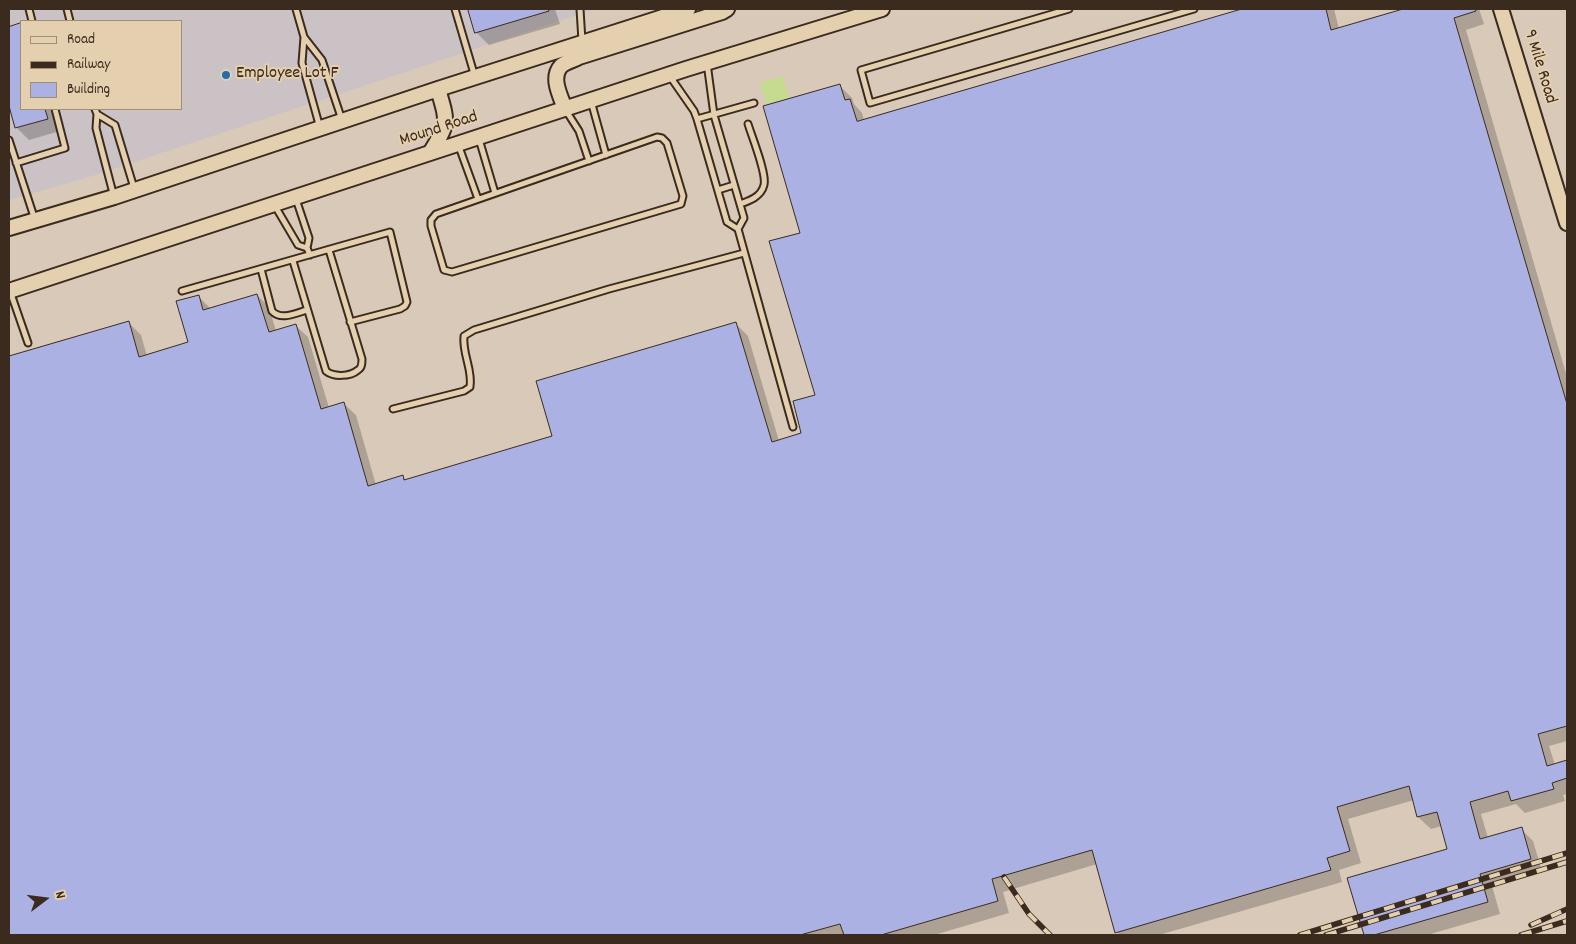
<!DOCTYPE html>
<html>
<head>
<meta charset="utf-8">
<style>
	body { margin:0 }
	#map { position:relative; width:1576px; height:944px; overflow:hidden; background:#d9c9b9; font-family:Dekko,sans-serif }
	canvas { display:block }
	.frame { position:absolute; inset:0; border:10px solid #3b2a1e; pointer-events:none }
	.legend { position:absolute; left:20px; top:20px; width:162px; height:90px; box-sizing:border-box; background:#e4cfae; border:1px solid #a08d74; margin:0; padding:6px 9px; list-style:none; font-size:15px; color:#3b2a1e }
	.legend li { display:flex; align-items:center; gap:10px; height:25px }
	.legend b { width:25px; border:1px solid #a08d74 }
	.north { position:absolute; left:20px; top:874px; width:50px; height:50px; -webkit-text-stroke:4px #e4cfae; paint-order:stroke; rotate:75deg; font-size:14px; font-weight:700; line-height:20px; text-align:center; color:#3b2a1e }
	.north::after { content:''; display:block; margin:auto; width:18px; height:22px; background:#3b2a1e; clip-path:polygon(50% 0,100% 100%,50% 72%,0 100%) }
</style>
</head>
<body>
<div id="map">
<canvas width="1576" height="944"></canvas>
<div class="frame"></div>
<ul class="legend">
<li><b style="height:6px;background:#e4cfae"></b>Road</li>
<li><b style="height:6px;background:#3b2a1e"></b>Railway</li>
<li><b style="height:14px;background:#abb2e3"></b>Building</li>
</ul>
<div class="north">N</div>
</div>
<script>
const ctx = document.querySelector('canvas').getContext('2d');
ctx.lineJoin = 'round';
function paint(path, color) { ctx.fillStyle = color; ctx.fill(path, 'evenodd'); }
function stroke(path, color, width, dash) { ctx.strokeStyle = color; ctx.lineWidth = width; ctx.lineCap = dash ? 'butt' : 'round'; ctx.setLineDash(dash || []); ctx.stroke(path); }
function label(font, color, halo, rows, align = 'center') {
  ctx.font = font + ' Dekko,sans-serif'; ctx.lineWidth = 4; ctx.setLineDash([]); ctx.textBaseline = 'middle'; ctx.strokeStyle = halo; ctx.fillStyle = color; for (const [text, x, y, turn = 0] of rows) {
    ctx.save(); ctx.translate(x, y); ctx.rotate((+turn || 0) * Math.PI / 180); ctx.textAlign = isNaN(turn) ? turn : align; if (halo) ctx.strokeText(text, 0, 0); ctx.fillText(text, 0, 0); ctx.restore();
  }
}
const built = new Path2D(`
	M9,9h586l-506,168 -80,23zM21,21h160v88h-160z`);
const green = new Path2D(`
	M783,76l6,22 -23,6 -6,-21z`);
const shadow = new Path2D(`
	M469,9h86l5,15 -71,21 -13,-13z
	M1247,9h87l5,20 68,-20h72l5,15 -18,6 101,347v364l-18,5 6,19 12,-4v33l-4,1 2,6 -40,12 -9,-9 -35,10 7,24 33,-9 12,12 9,30 -50,15 8,28 -73,21h-61l-17,-56 100,-29 -7,-24 -11,3 -13,-12 -4,-17 -66,19 13,44 -22,7 3,12 -183,53h-39l-3,-3 -20,-68 -94,28 6,21 -75,22h-925v-578l120,-34 12,12 6,21 42,-13 9,-47 13,13 46,-14 12,12 7,24 19,-6 13,12 21,71 14,-5 13,12 20,70 26,-8 4,3 148,-43 182,-113 12,12 31,105 24,-7 14,-38 -15,-163 38,-147 12,12 2,6 8,9 2,7z
	M19,25l2,2v82h32l7,22 -31,9 -12,-12 -8,-26v-74z`);
const building = new Path2D(`
	M468,9h80l1,2 -74,22z
	M1242,9h84l5,21 72,-21h72l1,2 -22,7 113,386v322l-29,8 9,32 20,-6v18l-15,5 2,6 -43,12 -3,-10 -38,11 10,37 42,-12 9,32 -51,15 8,28 -114,33h-10l-17,-57 100,-29 -10,-37 -20,5 -8,-31 -72,21 13,44 -23,7 4,12 -216,63 -23,-83 -100,29 6,22 -117,34h-37l-4,-11 -40,11h-791v-579l120,-35 10,36 49,-15 -12,-41 23,-6 4,15 54,-16 12,38 27,-8 25,85 23,-7 24,84 35,-11 1,5 148,-44 -16,-55 200,-59 36,120 29,-9 -8,-32 22,-6 -46,-154 31,-8 -37,-127 77,-22 5,16 5,-1 7,22z
	M21,23v86h24l3,10 -33,9 -6,-22v-79z`);
const service = new Path2D(`
	M29,9l3,12
	M67,9l3,12
	M296,9l8,28 -2,26 18,65
	M455,9l20,68
	M580,9l2,32
	M1069,9l-208,61 9,33 324,-94
	M304,37l18,23 20,60
	M707,63l7,52 30,103 -6,11
	M669,75l25,36 3,8 30,103 11,7 55,198
	M591,101l15,54
	M95,109l2,5 -1,14 18,69
	M565,109l14,22 10,30
	M97,114l18,11 19,63
	M697,119l57,-16
	M657,137l5,1 5,5 16,53 -2,8 -229,68 -8,-2 -13,-44v-6l5,-6z
	M479,139l16,54
	M9,140l26,80
	M458,144l20,55
	M16,163l49,-15 -10,-39
	M718,190l16,-5
	M296,199l13,39 -2,10 3,7
	M740,204c9,-3 21,-7 24,-19 3,-11 -12,-48 -16,-61
	M275,206l23,39 9,3
	M293,261l33,110c7,6 24,6 32,-1 4,-2 4,-7 4,-11l-33,-109
	M261,269l11,42c9,10 24,2 35,-1
	M10,291l18,52
	M182,291l208,-59 17,70 -2,4 -5,3 -50,13
	M393,409l71,-18 6,-4c3,-17 -8,-33 -6,-51l10,-6 135,-41 135,-36`);
const secondary = new Path2D(`
	M1501,9l66,214
	M565,109c-4,-12 -15,-31 -4,-43 4,-4 13,-6 18,-9l143,-45 5,-3
	M430,153c19,-30 18,-30 8,-64
	M9,228l105,-31 324,-108 250,-80
	M9,291l677,-222 196,-60`);
const rail = new Path2D(`
	M1004,877l25,37 21,21
	M1531,925l36,-16
	M1300,935l267,-82
	M1326,935l241,-73
	M1521,935l46,-14`);
const markers = [
	[226,75,5,"#1f6fb2"]
];
const streetNames = [
	["9 Mile Road",1539,67,73],
	["Mound Road",439,130,-18]
];
const poiNames = [
	["Employee Lot F",236,75]
];
paint(built, '#cbc2c6');
paint(green, '#c5db90');
paint(shadow, '#0003');
paint(building, '#abb2e3');
stroke(building, '#3b2a1e', 1);
stroke(service, '#3b2a1e', 9);
stroke(secondary, '#3b2a1e', 18);
stroke(service, '#e4cfae', 5);
stroke(secondary, '#e4cfae', 14);
stroke(rail, '#3b2a1e', 5.5);
stroke(rail, '#e4cfae', 4, [11]);
for (const [x, y, r, color] of markers) { const dot = new Path2D(); dot.arc(x, y, r, 0, 2 * Math.PI); ctx.fillStyle = color; ctx.fill(dot); stroke(dot, '#e4cfae', 2); }
label('18px', '#3b2a1e', '#e4cfae', streetNames);
label('18px', '#3b2a1e', '#e4cfae', poiNames, 'left');
</script>
</body>
</html>
